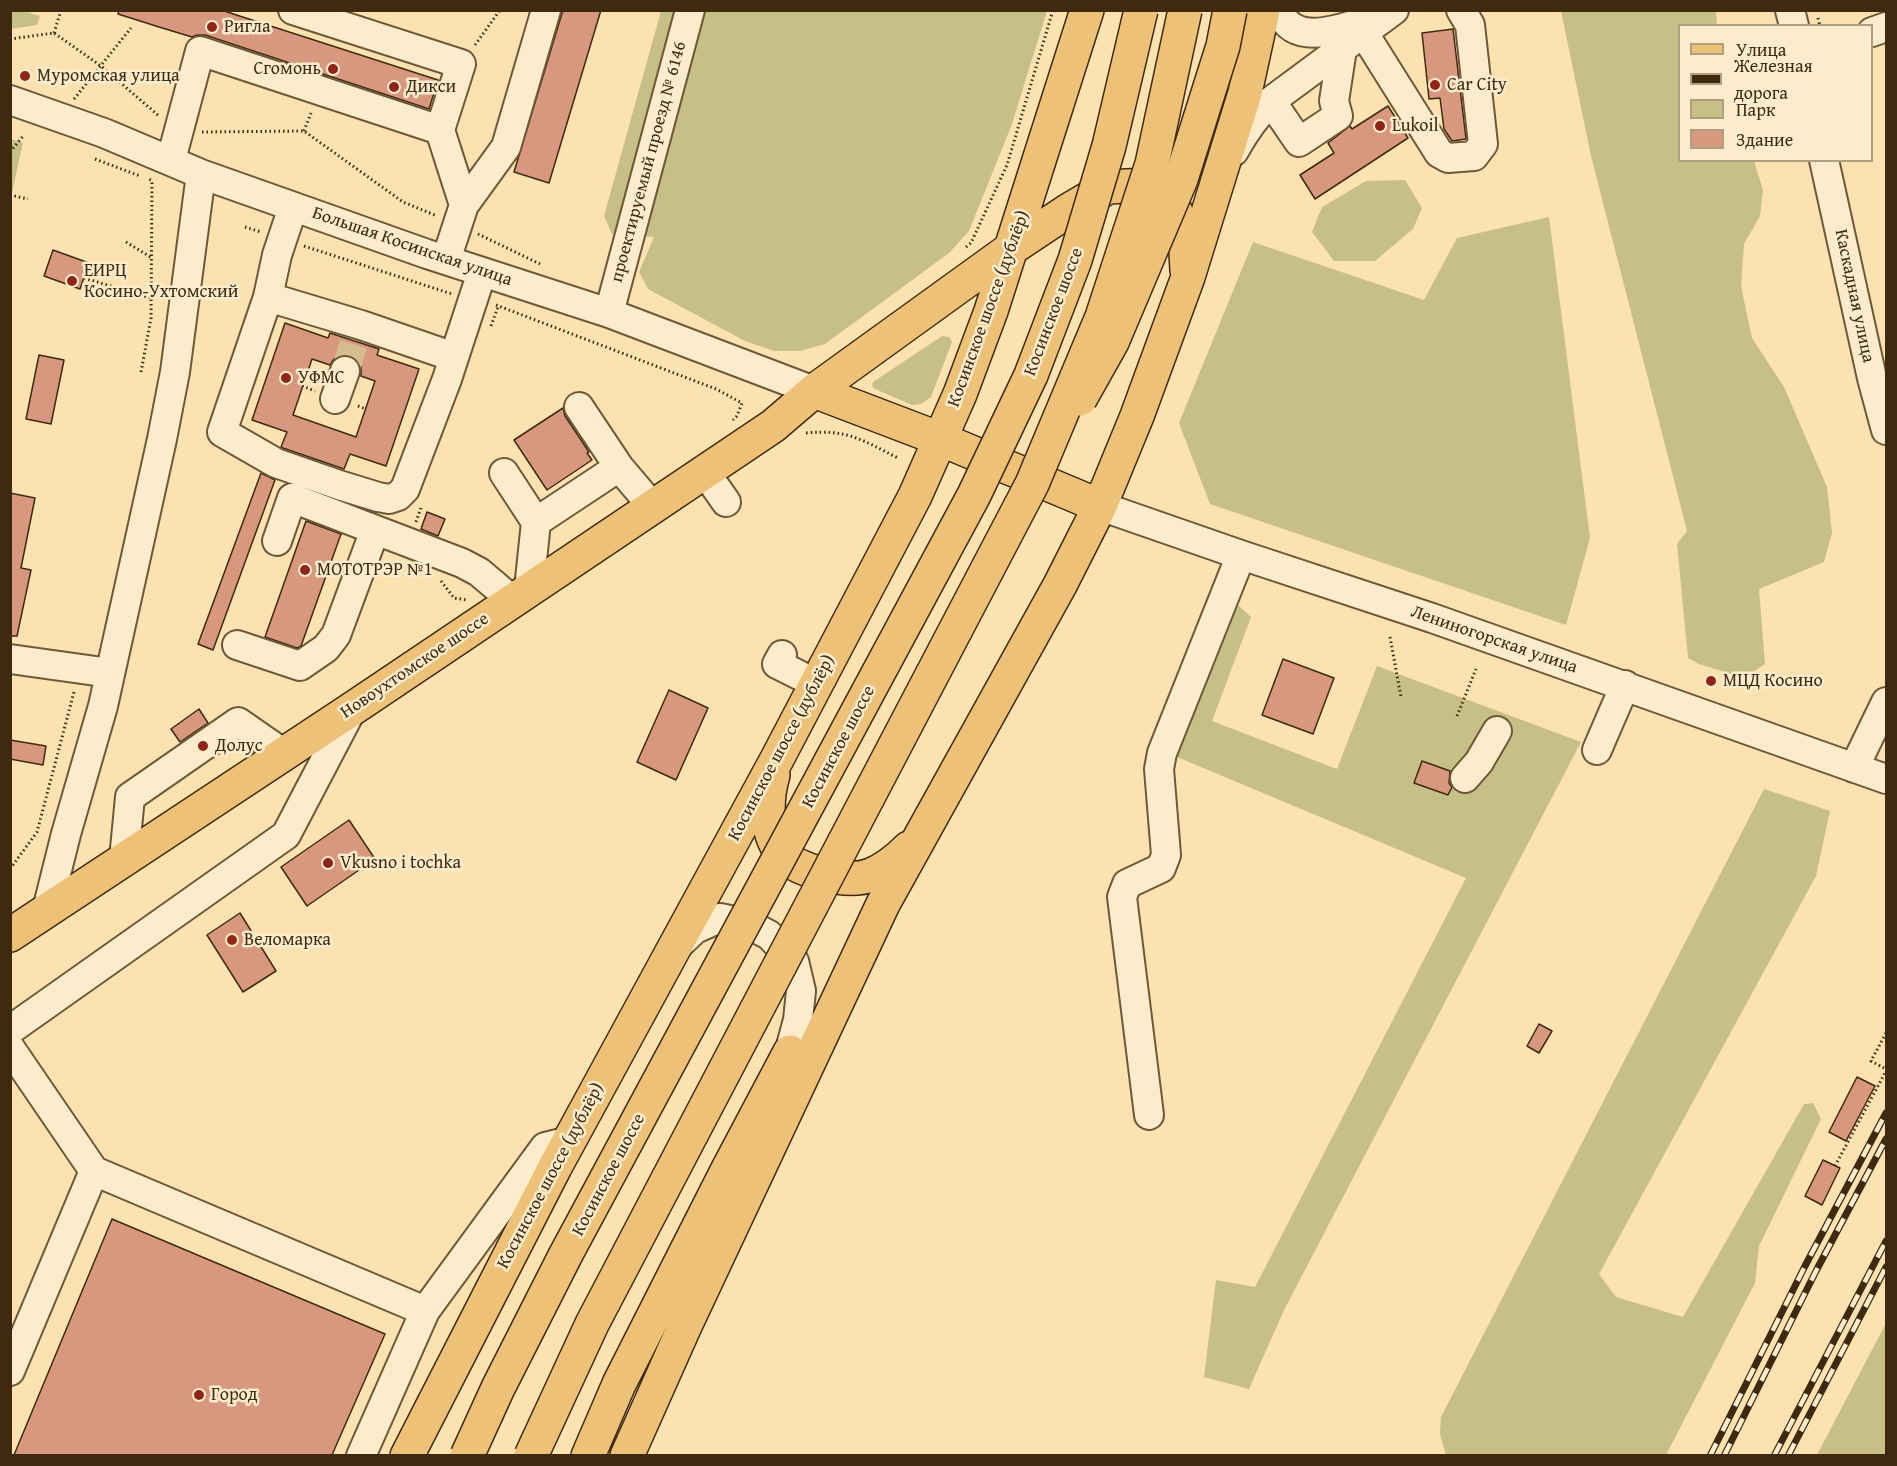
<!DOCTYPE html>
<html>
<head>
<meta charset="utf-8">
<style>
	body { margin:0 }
	#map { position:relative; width:1897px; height:1466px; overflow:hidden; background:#fbe2b0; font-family:"Gentium Book Plus",serif }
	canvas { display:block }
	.frame { position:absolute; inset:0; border:12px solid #3f2a10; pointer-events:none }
	.legend { position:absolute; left:1678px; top:24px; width:195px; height:138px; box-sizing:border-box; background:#fceccc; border:2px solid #b09e81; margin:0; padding:8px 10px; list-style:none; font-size:18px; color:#3f2a10 }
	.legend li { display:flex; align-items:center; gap:12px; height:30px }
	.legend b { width:30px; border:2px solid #b09e81 }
</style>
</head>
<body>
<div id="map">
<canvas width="1897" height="1466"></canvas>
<div class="frame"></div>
<ul class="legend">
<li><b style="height:8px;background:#eec178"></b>Улица</li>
<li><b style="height:8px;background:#3f2a10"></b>Железная дорога</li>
<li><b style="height:16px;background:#c7c086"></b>Парк</li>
<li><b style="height:16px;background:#d8987f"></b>Здание</li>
</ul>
</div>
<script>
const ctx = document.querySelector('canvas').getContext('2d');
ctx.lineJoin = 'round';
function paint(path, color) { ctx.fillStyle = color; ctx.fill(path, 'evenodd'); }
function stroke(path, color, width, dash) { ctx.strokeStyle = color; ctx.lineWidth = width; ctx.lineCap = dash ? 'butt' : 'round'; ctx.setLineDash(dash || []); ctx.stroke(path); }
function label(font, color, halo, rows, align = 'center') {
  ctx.font = font + ' "Gentium Book Plus",serif'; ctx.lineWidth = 5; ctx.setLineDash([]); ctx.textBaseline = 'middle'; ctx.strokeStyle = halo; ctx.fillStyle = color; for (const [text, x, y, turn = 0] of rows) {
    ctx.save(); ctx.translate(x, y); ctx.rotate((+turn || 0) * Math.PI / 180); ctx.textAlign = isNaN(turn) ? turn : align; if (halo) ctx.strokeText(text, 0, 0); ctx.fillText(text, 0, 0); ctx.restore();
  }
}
const green = new Path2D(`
	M11,10l14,1 15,5 -3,9 -26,4z
	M661,11h386l-35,113 -43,107 -20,22 -124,91 -25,7h-26l-29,-10 -97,-52 -9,-17 15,-35 -42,-3 -8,-18z
	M1561,11h155l1,14 -37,1v134l74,1 9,29 -3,26 -16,28 -3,42 11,52 32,49 43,100 5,46 -8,29 -65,27 6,75 -21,14 -45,-14 -11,-6 -11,-114 10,-13 -96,-375z
	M11,139l12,4 -12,54 -1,-58z
	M1405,180l17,28 -9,21 -38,32h-41l-22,-29 10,-25 44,-26z
	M1549,217l41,321 -24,87 -356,-121 -31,-81 74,-181 171,58 33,-62z
	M942,336l7,1 3,5 -21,55 -10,7 -9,1 -37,-16 -3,-3 1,-4z
	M1238,605l13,12 -39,104 125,48 40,-103 204,76 -297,568 -35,79 -45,-12 12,-97 39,7 211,-409 -289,-121z
	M1764,789l66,22 -14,65 -217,398 17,23 67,20 121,-213 9,-1 8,16 -62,127 -4,37 -89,172h-220l-6,-21 1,-17z
	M1886,1323v132h-69z`);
const building = new Path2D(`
	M119,10h102l217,70 -9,29 -224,-74h-8l-5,2 -33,-10 -41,-13z
	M563,10h38l-52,173 -35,-11z
	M1453,29l13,110 -14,2 -8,-12 -4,-31 -11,1 -7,-66z
	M1388,106l20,32 -93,61 -15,-24 34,-22 -6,-10 22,-17 2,3z
	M53,250l36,13 -9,26 -36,-13z
	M285,323l43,15 2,-5 49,16 -2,6 42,14 -33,97 -36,-12 -6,15 -61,-21 -2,-1 6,-15 -35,-12zM341,355h9l7,5 4,7v9l14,5 -19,56 -63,-22 19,-56 18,6 4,-6z
	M39,355l25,5 -13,64 -25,-5z
	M563,408l2,8 24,36 -2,1 5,7 -45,30 -33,-50z
	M261,473l14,7 -62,170 -15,-6z
	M10,493l25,5 -14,70 10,2 -14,66h-7z
	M427,512l18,7 -7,17 -17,-7z
	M306,521l35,13 -40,112 -4,2 -32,-11z
	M1283,659l51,19 -21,56 -51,-19z
	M669,690l39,18 -32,72 -39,-18z
	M199,709l9,14 -28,19 -9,-13z
	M10,740l36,6 -3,19 -33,-6z
	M1422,761l28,10 -1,12 3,4 -4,8 -34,-12z
	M349,820l26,39 -68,47 -26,-39z
	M240,913l36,58 -33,21 -36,-57z
	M1539,1024l13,7 -13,22 -12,-7z
	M1857,1077l18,9 -29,55 -17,-9z
	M1823,1160l17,8 -18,37 -17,-9z
	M112,1219l273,115 -53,121h-318z`);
const minorTunnel = new Path2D(`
	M345,371l10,-31`);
const path = new Path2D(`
	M1818,18l2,8
	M54,33l7,-23
	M10,39l44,-6 47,33 58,50
	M475,45l25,-35
	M74,99l57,-71
	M304,131l7,-18
	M202,132l102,-1 99,71 34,14
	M10,152l14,-17
	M95,159l45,17
	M10,195l18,4
	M245,227l16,5
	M478,234l62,30
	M126,242l26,16
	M304,246l148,48
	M966,247l5,-4 36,-78 46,-155
	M84,278l67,20
	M496,305l220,84 26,14 -5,13 -4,4
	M491,326l7,-19
	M141,372l10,-54 1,-137 -3,-2
	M302,386l13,5
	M358,406l8,3
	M806,433c42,-4 56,7 92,25
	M416,522l5,-14
	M441,581l13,17 13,2
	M1390,637l11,60
	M1457,716l19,-47
	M10,869l27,-37 37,-140
	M1886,1033l-15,28 15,8
	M1835,1166l51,-95`);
const minor = new Path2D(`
	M293,10l168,54 -21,66 24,75 -18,55
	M1279,10c15,39 63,18 93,9
	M1790,10l4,16
	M1363,32l76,121 9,5 26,-2 9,-12 -13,-119 -9,-15
	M1872,32l14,-5
	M10,100l94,33 97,41 226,80 182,59 205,78
	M1271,101l28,41 39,-26 -4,-15 8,-52
	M1234,151c11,-20 21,-35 37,-50l123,-91
	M171,160l29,-109 240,79
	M1824,160l48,218 14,52
	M464,205l42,-58 40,-137
	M293,207l-16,48 -9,42 -46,135 54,31 63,22 39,12 11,2 9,-3 7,-7 42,-110 35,-107
	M268,297l93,28 93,32
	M609,313l81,-303
	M335,399l10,-28
	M579,407l40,60 34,40
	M705,472l21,30
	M504,473l32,49 -7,67
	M1100,506l141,49 191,63 454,161
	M536,522l83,-55
	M277,541l15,-43 170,65 17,9 33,28
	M237,645l63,21 26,-18 10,-13 39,-105
	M782,655l-5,9 40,20
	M10,659l100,14
	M1597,750l28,-65
	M1854,768l32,-66
	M1465,778l14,-16 18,-31
	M124,859l6,-62 108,-75 46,32
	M47,910l19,-76 37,-128 59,-267 13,-67 26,-198
	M676,947l19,-18 25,-11 28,6 21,11 25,26 7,30 -3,29 -10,37
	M10,1030l276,-195 66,-126
	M10,1048l84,123 331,140
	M1149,1115l-27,-218 5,-13 34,-16 5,-13 -7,-86 3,-16 79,-198
	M10,1371l84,-200
	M361,1456l64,-145 120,-164 24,-6`);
const major = new Path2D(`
	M814,391l126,48 160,67
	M773,775c-7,24 -8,56 8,77 8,12 27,18 40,22 16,4 35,7 50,1 15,-6 27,-16 38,-27
	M10,935l342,-226 421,-283 41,-35 198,-143 57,-38 39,-23 38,-2 25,15 14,35 2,35
	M407,1456l148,-289 222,-408 138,-263 45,-102 31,-83 96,-301
	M588,1456l31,-72 108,-213 63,-119
	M627,1456l57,-128 199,-424 177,-319 40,-79 37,-90 51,-139 57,-184 18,-83`);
const rail = new Path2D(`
	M1710,1456l95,-190 81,-153
	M1724,1456l92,-185 70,-132
	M1774,1456l112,-215
	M1788,1456l98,-189`);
const majorBridge = new Path2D(`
	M1080,399l32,-57 69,-163 42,-133 7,-36`);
const highwayBridge = new Path2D(`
	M467,1456l31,-68 68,-134 408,-759 57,-120 44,-115 34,-114 32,-136
	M531,1456l61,-132 440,-840 70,-167 50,-153 33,-154`);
const markers = [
	[212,27,6,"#8f2418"],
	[333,69,6,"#8f2418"],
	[25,76,6,"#8f2418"],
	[1435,85,6,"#8f2418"],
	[394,87,6,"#8f2418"],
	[1380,126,6,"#8f2418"],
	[72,281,6,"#8f2418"],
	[286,378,6,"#8f2418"],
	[305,570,6,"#8f2418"],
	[1711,681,6,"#8f2418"],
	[203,746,6,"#8f2418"],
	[328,863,6,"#8f2418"],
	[232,940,6,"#8f2418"],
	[199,1395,6,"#8f2418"]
];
const poiNames = [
	["Ригла",224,27],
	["Сгомонь",321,69,"right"],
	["Муромская улица",37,76],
	["Car City",1447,85],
	["Дикси",406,87],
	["Lukoil",1392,126],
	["ЕИРЦ",84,271],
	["Косино-Ухтомский",84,292],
	["УФМС",298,378],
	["МОТОТРЭР №1",317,570],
	["МЦД Косино",1723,681],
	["Долус",215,746],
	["Vkusno i tochka",340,863],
	["Веломарка",244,940],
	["Город",211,1395]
];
const streetNames = [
	["проектируемый проезд № 6146",649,162,-75],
	["Большая Косинская улица",412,247,19],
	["Каскадная улица",1854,296,78],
	["Косинское шоссе (дублёр)",989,309,-70],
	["Косинское шоссе",1054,312,-69],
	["Лениногорская улица",1494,640,19],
	["Новоухтомское шоссе",415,666,-34],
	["Косинское шоссе",839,747,-62],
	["Косинское шоссе (дублёр)",782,748,-62],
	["Косинское шоссе",609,1175,-62],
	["Косинское шоссе (дублёр)",551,1176,-62]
];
paint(green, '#c7c086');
paint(building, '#d8987f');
stroke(building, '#3f2a10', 1.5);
stroke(minorTunnel, '#d5bd90', 28, [28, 14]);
stroke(minor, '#6e5838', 32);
stroke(major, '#3f2a10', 36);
stroke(path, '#3f2a10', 3, [1.5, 3]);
stroke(minor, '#fceccc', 28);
stroke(major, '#eec178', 33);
stroke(rail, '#3f2a10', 7);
stroke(rail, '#fceccc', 4.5, [14]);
stroke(majorBridge, '#3f2a10', 36, []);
stroke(highwayBridge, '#3f2a10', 36, []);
stroke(majorBridge, '#eec178', 33);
stroke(highwayBridge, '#eec178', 33);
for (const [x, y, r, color] of markers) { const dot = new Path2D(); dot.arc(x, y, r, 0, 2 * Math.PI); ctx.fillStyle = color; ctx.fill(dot); stroke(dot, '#fceccc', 2); }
label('18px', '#3f2a10', '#fceccc', poiNames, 'left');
label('18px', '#3f2a10', '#fceccc', streetNames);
</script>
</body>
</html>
